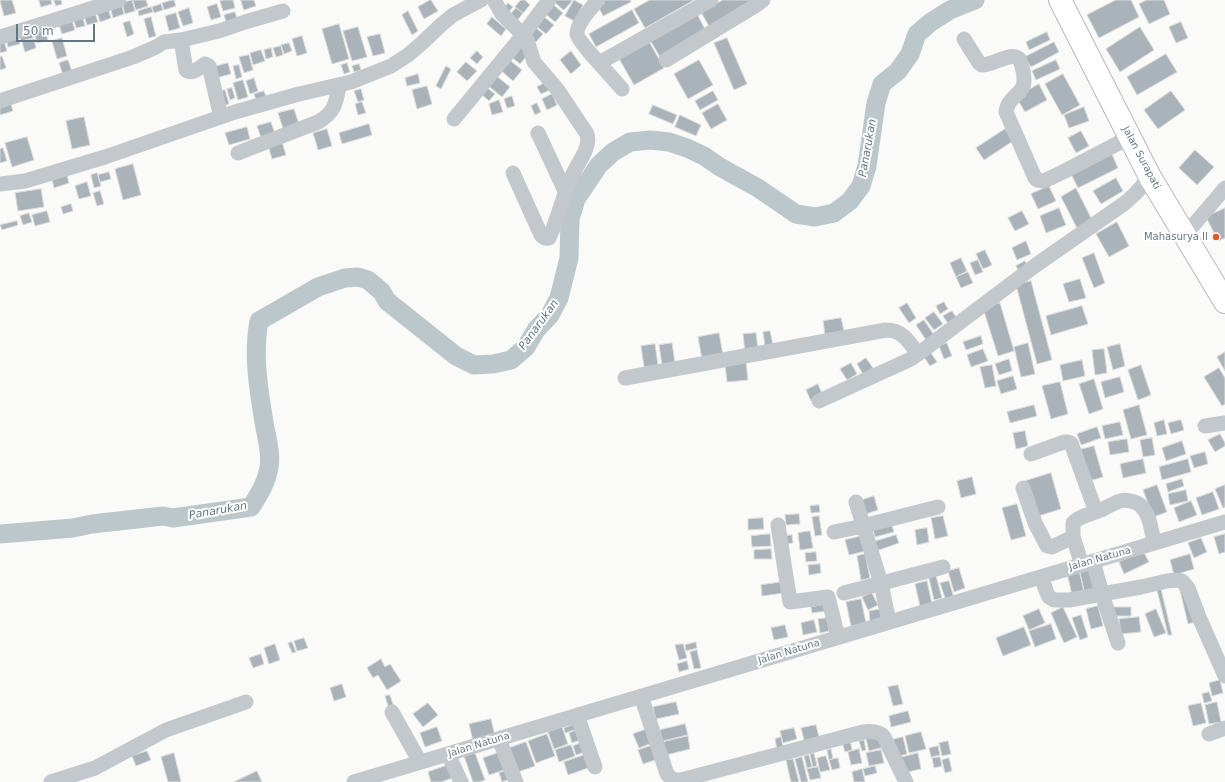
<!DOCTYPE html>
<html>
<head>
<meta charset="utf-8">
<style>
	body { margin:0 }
	#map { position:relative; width:1225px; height:782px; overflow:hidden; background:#fafaf8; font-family:"DejaVu Sans",sans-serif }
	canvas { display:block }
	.scale { position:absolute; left:16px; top:24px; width:79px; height:18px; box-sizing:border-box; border:2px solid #657683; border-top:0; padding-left:5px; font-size:12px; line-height:14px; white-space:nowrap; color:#657683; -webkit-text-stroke:3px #fff; paint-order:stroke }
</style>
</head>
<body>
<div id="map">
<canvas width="1225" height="782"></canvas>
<div class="scale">50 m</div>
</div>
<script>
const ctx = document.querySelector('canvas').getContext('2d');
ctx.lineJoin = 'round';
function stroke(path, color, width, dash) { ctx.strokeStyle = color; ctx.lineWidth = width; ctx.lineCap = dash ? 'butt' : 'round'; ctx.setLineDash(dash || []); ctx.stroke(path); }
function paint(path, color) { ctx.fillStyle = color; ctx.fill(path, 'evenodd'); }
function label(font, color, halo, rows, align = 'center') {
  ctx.font = font + ' "DejaVu Sans",sans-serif'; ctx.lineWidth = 4; ctx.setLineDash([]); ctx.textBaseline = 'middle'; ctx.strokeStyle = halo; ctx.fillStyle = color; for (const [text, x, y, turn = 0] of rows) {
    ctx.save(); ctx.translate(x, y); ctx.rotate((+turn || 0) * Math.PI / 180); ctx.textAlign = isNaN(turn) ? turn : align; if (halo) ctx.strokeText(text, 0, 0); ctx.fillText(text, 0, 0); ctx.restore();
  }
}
const river = new Path2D(`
	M0,534l73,-6 19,-4 71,-8 10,2 78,-11c8,-13 15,-23 18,-39 3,-17 -4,-35 -6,-52 -5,-31 -10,-63 -4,-95l59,-34 27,-9 13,-1 10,3 14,12 5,9 69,55 18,9 19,-1 18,-4 15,-13 10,-17 14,-15 9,-17 10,-40 1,-39 6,-20 23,-34 14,-13 17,-10 20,-2 19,2 18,6 17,8 16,11 38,21 38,26 19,3 19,-4 16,-12 11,-15 6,-20 9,-63 6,-19 16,-13 12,-17 7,-20 14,-12 19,-12 25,-10`);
const building = new Path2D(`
	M2,0h10l4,13 -12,3 -4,-15z
	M39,0h12l1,4 -11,3z
	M54,0h7l1,4 -6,2z
	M132,0l3,11 -10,3 -3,-11z
	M133,0h13l2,6 -12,4z
	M173,0h1l2,6 -12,4 -2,-7z
	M224,0h9l2,8 -12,3 -3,-10z
	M241,0h13l2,6 -12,4z
	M430,0h1l7,11 -14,8 -6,-12z
	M521,0h4l5,5 -7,8 -8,-6z
	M552,0h19l1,1 -8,9z
	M574,0l9,5 -9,16 -9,-5z
	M604,0h26l1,2 -28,14 -6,-12z
	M650,0h44l-49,28 -11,-19z
	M723,0h36l-49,28 -9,-16z
	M1116,0h15l8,17 -40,21 -12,-23z
	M1147,0h17l6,14 -21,10 -10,-20z
	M550,2l13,11 -8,9 -13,-11z
	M121,3l3,11 -11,4 -3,-12z
	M508,3l5,4 -6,7 -5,-4z
	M161,4l2,6 -9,3 -2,-6z
	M217,4l4,13 -10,3 -4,-13z
	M107,5l4,13 -11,4 -4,-13z
	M151,7l2,5 -14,4 -1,-5z
	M189,8l4,15 -10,3 -5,-14z
	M516,8l7,5 -7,9 -8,-5z
	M94,10l4,12 -11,3 -4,-12z
	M632,10l7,13 -43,24 -7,-13z
	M408,11l10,20 -6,4 -10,-20z
	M235,12l3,10 -11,3 -3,-10z
	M176,13l4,15 -11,3 -4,-15z
	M697,14l9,17 -46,26 -10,-17z
	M82,15l3,11 -9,2 -3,-11z
	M542,15l12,10 -8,9 -12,-10z
	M151,17l5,19 -7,2 -5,-19z
	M492,17l14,12 -5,7 -14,-12z
	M71,18l4,12 -13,4 -4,-12z
	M130,21l4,13 -7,3 -4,-14z
	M1181,22l7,16 -12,5 -7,-16z
	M339,24l10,35 -17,5 -10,-35z
	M44,26l4,14 -11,3 -4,-14z
	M534,26l9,8 -7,8 -9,-8z
	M358,27l9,30 -15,4 -9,-30z
	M1140,27l14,23 -34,22 -14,-23z
	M30,29l3,9 -12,3 -2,-8z
	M1047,32l3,8 -21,10 -3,-8z
	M17,34l3,10 -12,3 -2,-9z
	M380,34l5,19 -12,3 -6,-19z
	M302,36l5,17 -10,3 -5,-17z
	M62,38l5,18 -10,3 -5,-18z
	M647,38l17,30 -30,17 -17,-30z
	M727,38l20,46 -13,6 -20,-47z
	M34,39l2,9 -11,4 -3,-10z
	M4,41l3,10 -7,2v-11z
	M1054,42l5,10 -28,15 -6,-10z
	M289,43l3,8 -8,3 -3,-9z
	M519,45l10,8 -9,11 -10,-8z
	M281,46l2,9 -7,2 -3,-9z
	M271,48l2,9 -7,2 -2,-9z
	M261,50l4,11 -12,4 -3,-12z
	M477,51l6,6 -6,7 -7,-6z
	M571,51l10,14 -10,9 -11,-14z
	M1166,54l11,18 -40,23 -10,-18z
	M249,55l4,15 -9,3 -5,-16z
	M2,56l4,12 -6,2v-13z
	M507,58l15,12 -9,11 -15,-13z
	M68,60l4,12 -9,3 -4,-12z
	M699,60l14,25 -25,14 -14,-25z
	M1056,60l4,9 -24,11 -4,-9z
	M466,62l11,9 -10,10 -10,-9z
	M228,63l3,11 -15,4 -3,-11z
	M347,63l3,9 -6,2 -3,-9z
	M359,64l2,6 -7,2 -2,-6z
	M239,65l3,12 -6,2 -3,-13z
	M446,66l5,3 -10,20 -5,-3z
	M418,74l2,9 -13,3 -2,-8z
	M494,74l16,13 -8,10 -16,-13z
	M1063,74l17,31 -18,10 -17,-31z
	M254,78l4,13 -8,3 -4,-13z
	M243,80l5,17 -10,3 -5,-17z
	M548,81l4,8 -11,5 -4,-7z
	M1039,84l8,16 -22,12 -9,-15z
	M427,86l5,18 -15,5 -5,-19z
	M486,87l9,7 -6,7 -8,-7z
	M232,88l3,10 -5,2 -3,-11z
	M361,89l3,11 -6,2 -4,-11z
	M225,90l4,14 -9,3 -4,-15z
	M264,91l2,6 -10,3 -2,-6z
	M713,91l5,9 -18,10 -5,-9z
	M1171,91l14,19 -27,19 -14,-19z
	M552,94l5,11 -10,5 -5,-11z
	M512,96l3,10 -8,2 -3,-9z
	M499,100l4,12 -11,3 -3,-11z
	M10,101l3,10 -13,4v-11z
	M362,102l4,11 -8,2 -3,-11z
	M537,103l4,9 -6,3 -4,-9z
	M718,104l9,16 -16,9 -9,-16z
	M653,105l24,10 -4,9 -24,-10z
	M1084,107l5,14 -20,7 -5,-13z
	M294,109l6,18 -16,4 -6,-18z
	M680,115l21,10 -5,11 -21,-9z
	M84,117l6,28 -18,4 -6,-28z
	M271,122l4,12 -14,4 -4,-12z
	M369,124l3,11 -30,9 -3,-11z
	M247,127l3,12 -21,6 -4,-12z
	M327,129l5,17 -14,4 -5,-17z
	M1005,129l8,12 -29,19 -8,-12z
	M1081,131l8,15 -13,7 -8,-15z
	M27,137l7,23 -22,7 -7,-24z
	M282,142l4,13 -14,4 -4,-14z
	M3,148l4,13 -7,2v-14z
	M1110,150l8,18 -40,20 -9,-18z
	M1195,150l19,17 -17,18 -18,-17z
	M133,164l8,31 -18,5 -8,-31z
	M109,172l2,7 -11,3 -2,-7z
	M97,173l4,13 -7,2 -3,-13z
	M67,175l2,8 -15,5 -2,-9z
	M1116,178l7,13 -22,13 -8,-13z
	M87,182l4,14 -12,3 -4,-13z
	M1049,186l7,15 -18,8 -7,-15z
	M1076,188l18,36 -15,8 -18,-35z
	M41,189l3,18 -26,4 -3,-18z
	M100,191l4,13 -7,2 -4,-13z
	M71,204l2,7 -10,3 -2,-7z
	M1059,208l7,17 -20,8 -6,-17z
	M1225,208v30l-7,3 -12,-24z
	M47,211l3,11 -15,4 -3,-11z
	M1022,211l7,13 -14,7 -7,-13z
	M29,213l3,9 -9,3 -3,-9z
	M17,221l1,4 -16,5 -2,-5z
	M1117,222l12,24 -20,11 -13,-23z
	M1026,241l5,13 -14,6 -5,-12z
	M985,250l7,15 -9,4 -7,-15z
	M1094,253l11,30 -11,5 -12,-30z
	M961,258l6,13 -11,6 -6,-14z
	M978,260l5,12 -8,3 -5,-12z
	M1025,261l4,9 -9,4 -4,-8z
	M968,272l5,11 -12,5 -5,-11z
	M1080,279l6,19 -17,4 -6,-18z
	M1031,281l21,79 -15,4 -21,-79z
	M944,302l4,7 -8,5 -4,-8z
	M907,303l9,15 -7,5 -10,-15z
	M1000,303l14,48 -16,5 -15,-48z
	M1082,306l6,18 -37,11 -5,-19z
	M952,311l6,9 -9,5 -6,-9z
	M934,312l9,12 -9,6 -9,-12z
	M841,318l3,13 -19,3 -2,-13z
	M924,320l10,15 -8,5 -10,-15z
	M770,331l3,14 -8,1 -2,-14z
	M719,333l4,22 -21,4 -4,-22z
	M756,333l2,17 -13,2 -2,-18z
	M981,336l2,8 -17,6 -3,-8z
	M672,343l3,20 -13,2 -3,-20z
	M947,343l5,13 -8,3 -5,-13z
	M1028,343l7,31 -14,3 -7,-30z
	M655,344l3,21 -14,2 -3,-21z
	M1120,344l5,22 -12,4 -6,-23z
	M983,349l5,12 -17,6 -4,-12z
	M1104,349l3,24 -12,2 -3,-25z
	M929,350l8,12 -7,4 -8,-12z
	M1225,352v19l-8,-14z
	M866,358l7,10 -10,6 -6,-10z
	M1009,359l3,12 -13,4 -4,-11z
	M1082,360l3,16 -22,5 -3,-16z
	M746,362l2,18 -21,2 -2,-18z
	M851,363l6,11 -10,6 -7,-11z
	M992,365l4,21 -11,2 -5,-21z
	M1141,365l10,30 -13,5 -10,-30z
	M1219,368l6,10v26l-3,2 -18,-29z
	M1013,376l4,13 -16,5 -4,-13z
	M1120,377l4,15 -19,6 -4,-16z
	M1094,379l9,30 -14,5 -10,-30z
	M1060,382l8,32 -17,5 -9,-33z
	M818,384l5,12 -12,5 -5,-11z
	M1034,405l3,11 -27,7 -3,-11z
	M1139,405l8,30 -16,4 -8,-29z
	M1164,420l3,14 -10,2 -3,-13z
	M1181,420l3,10 -13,4 -3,-11z
	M1120,422l3,13 -18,4 -3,-13z
	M1097,427l4,11 -20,7 -4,-11z
	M1025,431l3,15 -12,3 -3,-16z
	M1220,434l5,9v3l-10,6 -7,-12z
	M1152,438l3,17 -12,2 -3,-17z
	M1127,439l2,13 -19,3 -2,-13z
	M1182,441l4,13 -20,7 -4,-13z
	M1094,446l9,31 -14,4 -10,-31z
	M1205,452l3,12 -14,4 -4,-12z
	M1143,459l3,14 -23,5 -3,-14z
	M1188,459l3,13 -29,8 -3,-13z
	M1051,473l10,36 -26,8 -10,-36z
	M972,477l4,17 -15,4 -4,-17z
	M1182,479l2,7 -16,6 -2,-8z
	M1157,485l10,27 -14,5 -10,-27z
	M1225,485v22l-2,1 -8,-19z
	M1186,490l2,11 -18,4 -2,-11z
	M1213,492l6,17 -17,6 -6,-17z
	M874,496l4,14 -12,4 -4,-14z
	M1191,501l6,14 -18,7 -5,-14z
	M1017,504l9,32 -15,4 -9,-32z
	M819,505l1,7 -9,1 -1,-7z
	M799,514l1,10 -14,1 -1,-10z
	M819,516l3,19 -7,1 -3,-19z
	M943,516l5,20 -13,3 -4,-21z
	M763,518l1,11 -16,1v-11z
	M891,523l3,9 -19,5 -2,-8z
	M927,528l2,14 -12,3 -2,-15z
	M810,531l3,17 -13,2 -2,-17z
	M770,534l1,12 -19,1 -1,-11z
	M1225,534v18l-6,2 -5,-17z
	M792,535l1,8 -9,1v-8z
	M896,535l3,8 -23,8 -3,-9z
	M862,536l4,15 -17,4 -4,-15z
	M1201,538l6,14 -13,6 -6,-15z
	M771,549l1,10h-18v-9z
	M1143,551l6,11 -25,12 -5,-12z
	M816,552l1,9 -11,1 -1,-9z
	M865,554l5,24 -9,2 -4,-24z
	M1190,554l4,15 -20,6 -4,-15z
	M820,564l1,9 -12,2 -1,-10z
	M1091,566l6,25 -12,3 -6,-26z
	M959,568l6,20 -11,4 -6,-21z
	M1079,570l5,22 -12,3 -5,-22z
	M936,576l6,22 -8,2 -5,-22z
	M927,581l5,23 -12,2 -5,-22z
	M949,581l5,17 -8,3 -6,-18z
	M782,582l2,11 -22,3 -1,-11z
	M1187,588l8,34 -7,2 -8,-34z
	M1161,589l11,46h-4l-11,-45z
	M872,593l6,12 -10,5 -6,-13z
	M861,599l5,24 -15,3 -5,-24z
	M826,604l1,7 -15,2 -1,-6z
	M1098,606l5,20 -12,3 -5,-20z
	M1063,607l14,30 -13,6 -13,-30z
	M1113,607h18v9h-18z
	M882,609l2,10 -14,3 -1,-11z
	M1039,609l6,14 -16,7 -6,-14z
	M1156,609l10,24 -12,4 -9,-23z
	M1081,615l7,22 -8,3 -8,-22z
	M1139,617l2,15 -20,2 -2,-15z
	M827,618l2,13 -9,2 -2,-14z
	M814,620l3,12 -14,3 -2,-12z
	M1051,624l5,15 -21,8 -6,-16z
	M785,625l3,12 -14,3 -3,-12z
	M1024,627l7,18 -28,11 -7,-18z
	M304,638l4,10 -11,3 -3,-10z
	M292,642l4,10 -4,1 -4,-10z
	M696,642l1,6 -11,3 -1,-6z
	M275,644l5,16 -11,4 -5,-16z
	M683,644l4,14 -8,2 -4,-15z
	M697,650l4,18 -7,1 -4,-17z
	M261,654l3,10 -11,4 -4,-10z
	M381,659l4,8 5,-3 11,17 -14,9 -9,-15 -5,3 -6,-10z
	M687,661l2,8 -10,3 -2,-8z
	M1220,680l3,13 -11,3 -3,-13z
	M342,684l4,13 -12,4 -4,-13z
	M898,685l5,19 -10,2 -5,-19z
	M1209,692l3,9 -8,2 -2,-9z
	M390,695l4,12 -5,2 -4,-13z
	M676,702l3,12 -23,5 -3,-12z
	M1217,702l4,20 -12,2 -4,-19z
	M428,703l10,12 -15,12 -10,-13z
	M1201,703l5,20 -13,3 -5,-20z
	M908,711l3,11 -20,5 -2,-11z
	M491,719l4,17 -22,5 -4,-17z
	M578,723l2,5 -15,5 -1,-5z
	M685,724l3,11 -26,6 -2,-11z
	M816,725l4,16 -15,3 -4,-16z
	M437,727l5,14 -17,6 -5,-14z
	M562,727l6,17 -14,5 -6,-17z
	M794,728l3,11 -14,4 -3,-12z
	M580,729l3,10 -11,4 -3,-10z
	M647,729l5,14 -13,5 -6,-14z
	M921,732l5,17 -17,4 -4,-17z
	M547,734l8,22 -19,7 -8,-22z
	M881,735l3,12 -15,4 -3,-12z
	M688,736l2,13 -24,6 -3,-13z
	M781,737l2,10 -6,2 -2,-10z
	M903,737l4,17 -12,3 -4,-17z
	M850,740l2,10 -7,2 -3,-10z
	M864,740l2,10 -4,1 -3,-10z
	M948,741l3,13 -9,2 -3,-13z
	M526,742l9,24 -17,6 -9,-24z
	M584,742l3,9 -11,4 -3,-9z
	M571,745l4,11 -16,6 -4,-12z
	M653,745l5,14 -15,5 -5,-14z
	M938,746l2,9 -9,2 -2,-9z
	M831,749l2,10 -4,1 -2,-10z
	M859,749l3,14 -11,2 -3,-13z
	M881,750l3,13 -15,3 -3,-13z
	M147,751l4,9 -15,6 -4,-10z
	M501,752l6,17 -18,6 -6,-17z
	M174,753l7,29h-13l-7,-25z
	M475,753l10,27 -6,2h-6l-9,-26z
	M814,753l3,13 -4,1 -3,-13z
	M918,753l3,16 -18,4 -4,-15z
	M584,755l4,13 -20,7 -4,-13z
	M809,755l3,12 -5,1 -3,-12z
	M826,756l4,14 -10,2 -3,-14z
	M802,757l6,25h-7l-6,-23z
	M940,757l2,9 -8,2 -2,-10z
	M838,758l2,10 -8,2 -3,-10z
	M949,758l3,13 -7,2 -3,-13z
	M793,759l6,23h-8l-5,-22z
	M448,765l4,13 -11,4h-10l-3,-10z
	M875,766l2,7 -12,3 -2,-7z
	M818,767l3,11 -11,2 -3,-11z
	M862,769l3,13h-11l-2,-10z
	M507,770l3,9 -8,3 -3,-9z
	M257,771l5,11h-28z`);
const minor = new Path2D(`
	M494,0l8,14 21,21 4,5 7,22 23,27 30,45c4,13 -8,27 -13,38 -11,21 -15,45 -25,66 -4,1 -5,0 -8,-3l-28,-62
	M598,0c-6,7 -22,25 -21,34 1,8 38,46 45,55
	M0,37l119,-37
	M964,39l15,24 3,2c12,0 31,-15 38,-5 2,6 4,13 4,19 1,16 -16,16 -18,33l29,66 2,2 7,1 21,-10 65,-34
	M181,40l38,-9 26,-9 38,-11
	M666,60l92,-56 5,-4
	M599,63l112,-63
	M0,101l133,-44 23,-10 8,-5 17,-2 5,30c6,5 13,-2 19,-6l4,2 12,51
	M454,119l69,-84 26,-35
	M538,133l27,58
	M238,153l80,-31c16,-9 18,-18 21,-36
	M0,184l25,-3 80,-24 130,-45 64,-18 52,-12 40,-16 17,-11 14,-12 20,-19 11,-9 28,-15
	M1185,235l40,-47
	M625,378l261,-48c17,0 23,12 32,24
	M819,401l92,-42 7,-5 118,-89 89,-62 11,-10 14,-16
	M1205,426l20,-3
	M1031,454l33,-12h4l3,1 25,69
	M1023,488l12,35 12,23 5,1 21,-10
	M856,502l25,81 8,39
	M778,525l12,77 38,-5 10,40
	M834,532l29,-6 75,-19
	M1093,561l9,33 16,49
	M1082,565l-9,-28v-14c6,-7 19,-9 28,-13 6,-3 13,-7 19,-9 3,-1 7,-1 10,0 19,2 21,27 24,42
	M1041,577l6,16 2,4 5,3h15l72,-13 26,-6 10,-1 5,1 6,7 11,29 26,59
	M844,593l99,-26
	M641,696l26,78c4,5 7,6 14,6l182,-48c8,-1 16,-1 21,5l22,45
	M392,712l28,50
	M577,715l18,52
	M1209,734l16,-6
	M499,739l17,43
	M448,754l13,28
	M51,782l44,-14 71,-38 80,-28
	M354,782l871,-260`);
const highway = new Path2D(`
	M1060,0l90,177 75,125`);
const markers = [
	[1216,237,4,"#e4572e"]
];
const streetNames = [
	["Jalan Surapati",1141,158,62],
	["Jalan Natuna",1100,559,-16],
	["Jalan Natuna",789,652,-17],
	["Jalan Natuna",479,745,-17]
];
const poiNames = [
	["Mahasurya II",1208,237]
];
const waterNames = [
	["Panarukan",868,148,-80],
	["Panarukan",539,325,-54],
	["Panarukan",218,511,-10]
];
stroke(river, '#bbc7cb', 19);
paint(building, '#aab3b9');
stroke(building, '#dcdcda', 1);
stroke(highway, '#b4b9bd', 24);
stroke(minor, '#c3c8cc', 15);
stroke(highway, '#fff', 22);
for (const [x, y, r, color] of markers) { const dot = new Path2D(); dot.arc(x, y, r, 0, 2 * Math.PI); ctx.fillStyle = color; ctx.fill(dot); stroke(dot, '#fff', 1.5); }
label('10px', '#657683', '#fff', streetNames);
label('10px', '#657683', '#fff', poiNames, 'right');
label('italic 11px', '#60757c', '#fff', waterNames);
</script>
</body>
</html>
